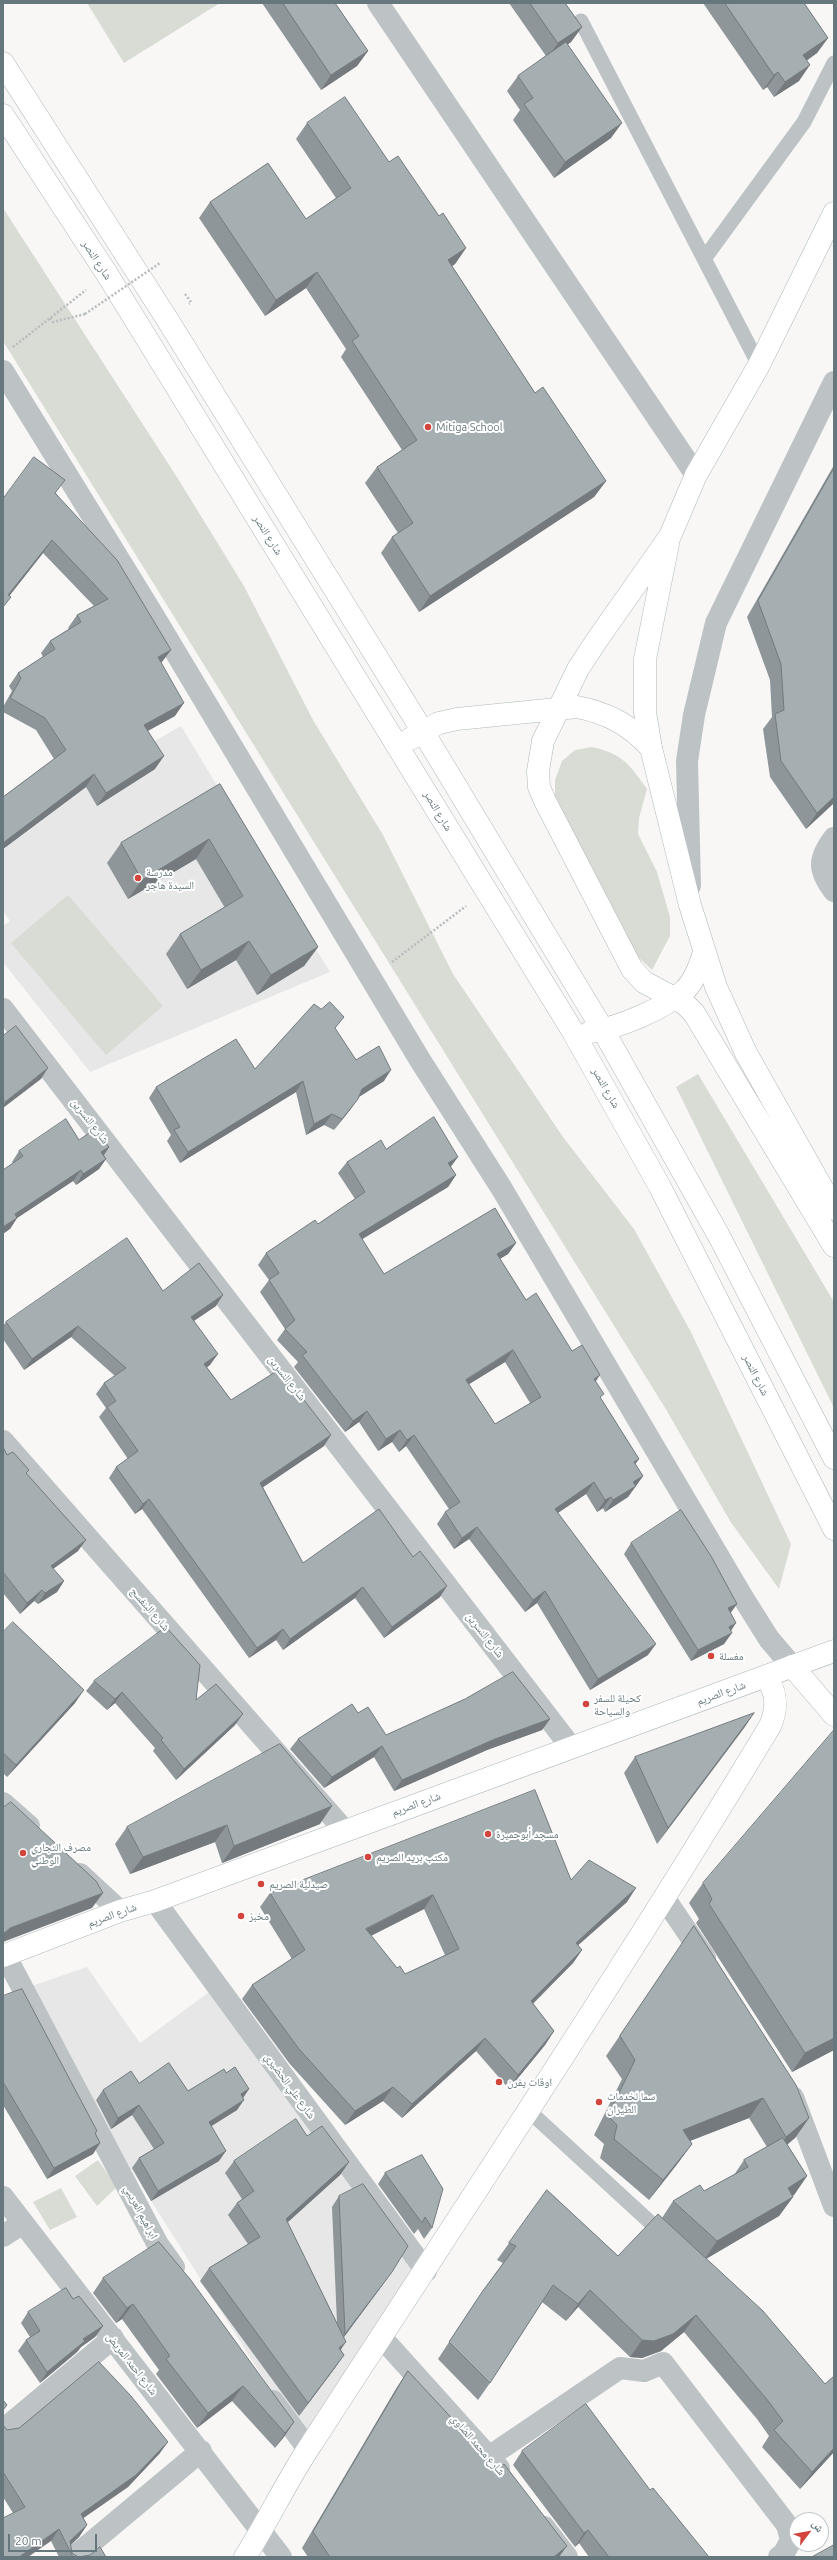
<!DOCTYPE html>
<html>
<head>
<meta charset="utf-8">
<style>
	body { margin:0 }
	#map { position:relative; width:837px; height:2560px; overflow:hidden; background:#f8f7f6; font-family:Ubuntu,"Noto Naskh Arabic",sans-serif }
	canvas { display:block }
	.frame { position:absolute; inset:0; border:4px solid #66787d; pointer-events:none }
	.north { position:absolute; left:789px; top:2512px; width:40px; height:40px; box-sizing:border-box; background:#fff; border:1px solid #c2c9cb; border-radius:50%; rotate:58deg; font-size:11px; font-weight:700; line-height:16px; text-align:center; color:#66787d }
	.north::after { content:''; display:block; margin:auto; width:14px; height:18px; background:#d2443c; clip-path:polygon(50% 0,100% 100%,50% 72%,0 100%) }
	.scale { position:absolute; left:8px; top:2534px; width:89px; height:18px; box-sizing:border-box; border:2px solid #66787d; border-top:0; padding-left:5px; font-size:12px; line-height:14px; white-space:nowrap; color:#66787d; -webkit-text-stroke:3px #fff; paint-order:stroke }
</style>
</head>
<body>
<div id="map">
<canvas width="837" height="2560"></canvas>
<div class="frame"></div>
<div class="north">ش</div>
<div class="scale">20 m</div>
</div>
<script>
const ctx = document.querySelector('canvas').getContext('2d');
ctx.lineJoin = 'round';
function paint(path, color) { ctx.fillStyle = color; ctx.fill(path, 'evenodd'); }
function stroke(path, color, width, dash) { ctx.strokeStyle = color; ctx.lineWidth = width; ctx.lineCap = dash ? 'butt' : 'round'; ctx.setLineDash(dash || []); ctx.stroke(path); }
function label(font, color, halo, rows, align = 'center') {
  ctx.font = font + ' Ubuntu,"Noto Naskh Arabic",sans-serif'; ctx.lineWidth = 4; ctx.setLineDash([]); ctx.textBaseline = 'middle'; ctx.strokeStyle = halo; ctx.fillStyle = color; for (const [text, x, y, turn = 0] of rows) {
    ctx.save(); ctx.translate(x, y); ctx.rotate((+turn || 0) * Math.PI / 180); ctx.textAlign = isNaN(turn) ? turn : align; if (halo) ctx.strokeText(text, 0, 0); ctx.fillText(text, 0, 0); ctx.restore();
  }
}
const built = new Path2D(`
	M181,726l149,246 -240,100 -87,-110v-36l7,-5 -7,-10v-67l24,-30z
	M87,1967l53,76 69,-51 217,279 -118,178 -177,-280 -108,-180z`);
const green = new Path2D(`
	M87,3h133l-96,60z
	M3,208l172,266 69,112 69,134 70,115 70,139 110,163 71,92 57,103 100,212 -12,45 -49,-68 -63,-110 -664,-1070z
	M592,747c31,7 37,17 55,42l-8,29 -1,16 19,38 13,45v19l-18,34 -14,-13 -83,-144v-33l7,-19 13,-11z
	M68,895l95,111 -57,49 -95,-112z
	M698,1074l136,228v106l-158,-321z
	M98,2160l19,27 -20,19 -22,-30z
	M61,2188l16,29 -27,13 -17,-28z`);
const path = new Path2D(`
	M185,294l6,8 -2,2
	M50,318l3,4 32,-8
	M13,347l73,-57
	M392,962l74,-56`);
const lane = new Path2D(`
	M581,21l178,344
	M704,259l100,-137 30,-59
	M529,2111l135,124`);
const street = new Path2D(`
	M378,3l318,472
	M3,371l149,242 268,447 82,129 240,407 27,43 23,27
	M834,838c-16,21 -16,32 0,53
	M690,886l-3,-125 7,-46 22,-92 118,-241
	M3,1009l568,738
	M3,1441l342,390
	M3,1803l26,23
	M80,1874l40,37
	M665,1899l40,59
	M155,1901l271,370
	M5,1955l152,288 17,24
	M793,2097l41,109
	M3,2197l278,360
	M3,2236l20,-13
	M382,2338l117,130
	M273,2401l35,48
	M3,2430l110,-92
	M490,2456l130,-88 24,3 19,-8 124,162 4,15 -7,13 -5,4
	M544,2527l23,30
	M74,2557l127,-106`);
const secondary = new Path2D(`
	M834,213l-75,152 -63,110 -26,61 -73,104 -19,29 -35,72 -5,30 1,16 6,14 87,168 12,13 41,22 9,9 140,233
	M668,544l-23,115v53l6,36 39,157 26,82 30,66 88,156
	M3,1956l117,-45 35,-10 679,-250
	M245,2557c23,-36 41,-75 65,-111 155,-239 313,-476 460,-720 8,-18 7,-33 -4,-50`);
const highway = new Path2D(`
	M3,63l164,256 255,411 181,300 116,206 115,222
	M3,115l104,159 465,756 88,157 174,342
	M410,739l29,-16 18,-4 120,-12c31,6 53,18 74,41
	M590,1032c28,-4 74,-23 95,-42 10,-10 15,-24 19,-38
	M792,1666l42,49`);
const pathBridge = new Path2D(`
	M85,314l75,-51`);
const wall = new Path2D(`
	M262,3h73l33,48 -11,15 -36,24z
	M509,3h56l17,24 -11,15 -4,3 44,93 -57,40 -41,-58 7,-10 -13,-19 11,-15 28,-20z
	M703,3h101l24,35 -11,15 -11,8 -7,20 -25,16 -7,-10 -4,3z
	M307,123l82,39 50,54 27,32 -11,16 -3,2 83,127 71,88 -12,16 -175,115 -38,-59 11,-16 6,-4 -33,-50 12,-16 25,-17 -61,-93 5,-8 -40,-61 -41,28 -66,-98 11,-16 96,17 30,-21 -40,-59z
	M834,465v338l-28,26 -36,-52 -7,-48 9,-12 -2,-37 -23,-63z
	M56,493l105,170 14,53 -28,15 8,38 -58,37 -11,-19 -83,62v-52l51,-38 -18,-29 -33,-18v-5l9,-16 -3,-5 9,-13 25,-16 -2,-4 9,-12 19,-12 -1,-1 9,-13 17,-9 -51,-53 -34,43z
	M220,784l98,163 -14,19 -47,29 -21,-35 -49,29 -21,-35 14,-20 45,-26 -29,-49 -68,40 -21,-36 14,-20z
	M321,1009l14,20 21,31 28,21 -25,16 -9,13 -16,20 -10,-5 -18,10 -10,-43 -116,71 -13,-22 4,-6 -22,-37 7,-11 99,-18z
	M79,1140l30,7 -5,8 2,4 -7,10 -23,16 -3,-4 -56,37 -7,11 3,-66 -1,-1 7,-11z
	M386,1149l65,18 5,8 -8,12 -86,52 22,35 132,-31 -8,11 -8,5 26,41 46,51 24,30 5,18 38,60 -4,5 8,12 -15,21 -23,15 -2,-4 -6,4 -11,-18 -28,19 90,142 -58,35 -53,-87 -12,9 -56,-73 -15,10 -17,-25 8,-12 4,-3 -43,-63 -7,6 -7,-10 -14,9 -19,-29 -14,10 -51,-65 4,-5 -21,-22 8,-11 -25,-37 9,-12 -11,-15 8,-12 52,-29 37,-25 -17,-26 9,-11zM505,1362l25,41 -35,21 -26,-40z
	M163,1291l53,15 -22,15 16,44 -3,2 24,33 93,46 -61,41 40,76 137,34 -56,41 -29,-40 -72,52 -7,-10 -27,18 -107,-149 -7,5 -26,-36 7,-11 12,-8 -29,-42 7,-9 -10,-14 8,-11 11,-7 -44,-39 -47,33 -21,-31v-13l3,-4z
	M3,1447l4,8 20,19 51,77 -25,18 11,12 -7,11 -19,12 -4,-3 -14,13 -17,-21z
	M631,1543l106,61 -6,8v19l-7,13 -33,17 -67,-107z
	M3,1632l72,71 -68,74 -4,-4z
	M94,1681l102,19 39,25 -59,55 -23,-29 2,-3 -40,-45 -8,7 -21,-19z
	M358,1713l28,22 164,-16 -8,11 -55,20 -93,41 -20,-34 -50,31 -34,-39 8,-10z
	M754,1713l-10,15 -87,116 -33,-71 11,-16z
	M320,1824l-98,39 -7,-21 -85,32 -15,-30 12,-17z
	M571,1880l56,22 -49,43 4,5 -9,13 -40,41 21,27 -9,14 -36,44 -33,-38 -74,67 -19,-17 -38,24 -56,-62 -47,-64 10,-14 40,-26 -32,-52 10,-14zM424,1909l21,46 -40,19 -8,-6 -26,-32z
	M703,1883l131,167 -42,22 -96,-149 3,-4 -10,-16z
	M694,1926l115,192 -14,20 -8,6 20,32 -13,19 -2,1 1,1 -14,19 -73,43 119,125 9,-8v76l-34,37 -38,-42 7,-11 -12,-17 -73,-87 -23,19 -19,7 -12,-1 -52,-50 -12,14 -24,-19 -52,81 -12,17 -40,-41 32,-49 33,-47 -6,-3 50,-70 71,66 44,-38 11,-17 31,-10 30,-16 10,-15 23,-13 -18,-29 -59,23 2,3 -14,19 -29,37 -49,-42 4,-14 -10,-9 28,-56 -16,-23z
	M3,1996l93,138 4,9 -7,11 -46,25 -44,-74z
	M226,2073l23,16 -6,9 -6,12 -26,16 8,35 -68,40 -19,-33 7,-10 15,-9 -22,-34 -21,14 -15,-29 7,-10 36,-7 49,8z
	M307,2136l42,26 -9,13 -53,47 50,101 -5,-116 7,-11 45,87 -40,54 -3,13 3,5 -45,61 -99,-135 9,-13 39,-24 -20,-29 9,-12 5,-4 -17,-26 9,-12z
	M422,2155l10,73 -8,11 -6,-10 -4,5 -36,-50 7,-11z
	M103,2278l191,144 -19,26 -43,-47 -35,27 -41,-54 3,-4 -37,-51 -6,4 -23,-30z
	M73,2299l30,27 -8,11 -14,10 -4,5 -37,31 -22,-32 8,-11 4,-3 -9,-14 7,-11z
	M408,2371l151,186h-251l-6,-9 95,-161z
	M3,2425l4,5 153,23 -32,34 -45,31 4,7 -8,12 -8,8 1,8 6,4h-19l-8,-16 -38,-28 -10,-16z
	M522,2451l128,39 59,67h-120l-10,-14 -4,4 -62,-82z`);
const shadedWall = new Path2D(`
	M582,27l-11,15 -24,17 11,-16z
	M828,38l-11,15 -25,18 11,-16z
	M368,51l-11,15 -36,24 10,-15z
	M810,65l-11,16 -25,16 11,-15z
	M778,72l-11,15 -4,3 11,-15z
	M622,123l-11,15 -57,40 11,-16z
	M466,248l-11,16 -18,12 11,-16z
	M317,272l-11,16 -41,28 11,-16z
	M606,481l-12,16 -175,115 11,-16z
	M52,540l-9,13 -40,51 5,-9z
	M171,650l-9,12 -13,8 9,-13z
	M184,703l-9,13 -40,22 9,-13z
	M164,756l-9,13 -58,37 9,-13z
	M94,774l-8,13 -83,62v-6z
	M834,797v6l-28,26 11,-16z
	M209,839l-13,20 -68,40 14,-19z
	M249,941l-13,19 -49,29 14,-19z
	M318,947l-14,19 -47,29 14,-20z
	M48,1068l-7,11 -38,29v-4l2,-2z
	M391,1070l-7,11 -30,19 8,-11z
	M303,1081l-7,11 -116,71 8,-11z
	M358,1099l-8,11 -16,20 8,-11z
	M332,1114l-8,11 -18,10 8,-11z
	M109,1147l-7,11 -1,-6z
	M458,1157l-8,11 -2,-5z
	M106,1159l-7,10 -23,16 7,-11z
	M81,1170l-8,11 -62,41 6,-4 -7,11 -7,5v-7l12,-13z
	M456,1175l-8,12 -97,59 8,-12z
	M516,1243l-8,11 -19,11 8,-11z
	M223,1295l-7,11 -33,22 8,-11z
	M78,1326l-7,11 -47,33 8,-11z
	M513,1350l-8,12 -47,29 8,-11z
	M218,1354l-8,11 -14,10 8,-11z
	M600,1375l-8,12 2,-8z
	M367,1411l-8,11 -14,10 8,-11z
	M400,1430l-8,12 -14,9 8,-12z
	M331,1435l-7,11 -71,48 7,-11z
	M414,1435l-8,11 -7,6 8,-12z
	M639,1459l-8,11 3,-8z
	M643,1476l-15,21 -23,15 8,-12 20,-18z
	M594,1482l-8,12 -39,26 8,-11z
	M611,1497l-8,11 -6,4 8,-12z
	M149,1499l-7,10 -7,5 8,-10z
	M477,1527l-8,12 -15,10 8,-11z
	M86,1540l-8,11 -35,25 8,-10z
	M64,1581l-7,11 -19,12 7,-11z
	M447,1586l-7,11 -56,41 8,-11z
	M363,1587l-8,11 -72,52 7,-11z
	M42,1590l-8,11 -14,13 7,-11z
	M545,1591l-8,12 -12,9 8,-12z
	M737,1604l-8,11 -1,-7z
	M736,1623l-7,11v-7z
	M283,1629l-7,11 -27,18 8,-10z
	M732,1633l-8,11 -33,17 7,-11z
	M656,1644l-8,11 -58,35 8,-11z
	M84,1690l-9,13 -68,74 9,-12z
	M122,1692l-7,11 -8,7 8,-11z
	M754,1713l-10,15 -87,116 11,-16z
	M243,1714l-8,11 -59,55 8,-11z
	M550,1719l-8,11 -55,20 -93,41 8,-11 93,-41z
	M382,1746l-8,11 -50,31 8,-11z
	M332,1806l-12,18 -98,39 12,-17z
	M227,1825l-12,17 -85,32 13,-17z
	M636,1888l-9,14 -61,54 10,-13z
	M103,1893l-11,15 -89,34v-8l7,-6z
	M433,1895l-9,14 -68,34 10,-14z
	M582,1950l-9,13 -52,52 10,-14z
	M554,2031l-9,14 -36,44 9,-14z
	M485,2038l-9,13 -74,67 10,-14z
	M834,2038v12l-42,22 13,-19z
	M393,2087l-10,14 -38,24 10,-14z
	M249,2089l-7,10 -1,-5z
	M763,2098l-14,20 -80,31 14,-19z
	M244,2100l-7,10 -35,22 7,-10z
	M139,2105l-7,10 -21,14 7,-11z
	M809,2118l-14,20 -22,19 13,-20z
	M100,2143l-7,11 -46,25 7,-11z
	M692,2144l-14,19 -29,37 14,-20z
	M226,2151l-7,10 -68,40 7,-10z
	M349,2162l-9,13 -63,57 9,-13z
	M807,2176l-13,19 -19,12 13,-19z
	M793,2197l-14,19 -75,44 13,-19z
	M392,2272l-8,11 -46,62 7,-11z
	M590,2290l-12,17 -12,14 12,-17z
	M133,2304l-11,15 -6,4 11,-15z
	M696,2315l-12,17 -23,19 -19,7 -12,-1 12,-17z
	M103,2326l-8,11 -14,10 -4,5 -37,31 7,-11 36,-33z
	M346,2342l-9,13 2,-7z
	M344,2355l-9,13 -36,48 9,-13z
	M243,2386l-11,15 -35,27 11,-15z
	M294,2422l-10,15 -9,11 10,-15z
	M168,2442l-8,11 -32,34 -56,39 9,-12z
	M834,2448v4l-34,37 12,-17z
	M87,2525l-8,12 -11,10 2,-6z
	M59,2529l-8,12 -23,16h-9z
	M588,2530l-9,13 -4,4 9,-14z
	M567,2546l-8,11h-5z`);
const building = new Path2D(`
	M283,3h52l33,48 -37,24z
	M530,3h35l17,24 -24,16z
	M725,3h79l24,35 -25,17 7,10 -25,17 -7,-10 -4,3z
	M566,42l56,81 -57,39 -41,-58 9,-6 -15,-22z
	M345,97l44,65 9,-6 41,60 4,-3 23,35 -18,12 87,133 8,-6 63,94 -176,115 -38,-59 21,-14 -36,-56 40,-27 -65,-99 7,-5 -42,-64 -41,28 -66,-98 58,-39 38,56 45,-31 -44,-65z
	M34,457l31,23 -10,13 62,67 54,90 -13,7 26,46 -40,22 20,31 -58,37 -12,-19 -91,69v-46l63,-47 -21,-32 -35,-20 11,-20 -3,-5 37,-24 -5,-8 31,-19 -4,-7 31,-16 -56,-59 -44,55 3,2 -8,10v-108z
	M834,468v329l-17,16 -36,-52 -6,-47 9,-4 -3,-46 -23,-63z
	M220,784l98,163 -47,28 -22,-34 -48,29 -21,-36 63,-38 -34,-57 -67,41 -21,-37z
	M330,1002l14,15 -9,11 21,32 23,-14 12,24 -29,19 -4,10 -16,20 -10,-5 -18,10 -11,-43 -115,71 -14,-22 6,-3 -24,-40 80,-48 19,30 59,-65 7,5z
	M16,1026l32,42 -43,34 -2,-3v-63z
	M434,1117l24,40 -10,6 8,12 -97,59 25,40 111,-66 21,35 -19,11 29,46 10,-7 36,58 10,-6 18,30 -6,4 10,15 -4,3 39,62 -5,3 9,14 -10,6 3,4 -23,14 -2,-3 -6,3 -11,-18 -39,27 101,135 -58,35 -53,-88 -12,9 -56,-73 -15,11 -17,-26 15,-10 -46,-67 -7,5 -7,-10 -14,9 -19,-28 -14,10 -51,-66 5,-3 -22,-23 10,-9 -26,-40 10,-7 -13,-20 49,-33 3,4 47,-32 -18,-30 34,-22 5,9zM513,1350l28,47 -46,27 -29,-44z
	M66,1119l13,21 16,-11 14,18 -8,5 5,7 -23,15 -2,-4 -66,44 2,4 -14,9v-57l20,-14 -4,-5z
	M127,1238l36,53 36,-28 24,32 -32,22 27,37 -14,10 27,36 49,-31 51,66 -71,48 43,80 76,-54 34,48 7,-6 27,35 -55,41 -29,-40 -73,52 -7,-10 -26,19 -108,-149 -6,5 -27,-37 22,-16 -31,-44 9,-6 -12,-18 22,-15 -48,-42 -46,33 -26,-37z
	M3,1447l4,8 6,-3 16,18 -3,3 60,67 -35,26 13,15 -19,12 -3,-3 -15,13 -24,-31z
	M681,1510l30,46 26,48 -9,4 8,15 -7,4 3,6 -34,17 -67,-107z
	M13,1622l71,68 -68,75 -13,-12v-121z
	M166,1627l34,38 -4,35 20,-16 27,30 -59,55 -23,-29 2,-2 -41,-46 -7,7 -21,-18z
	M513,1672l37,47 -55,20 -93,41 -20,-34 -50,31 -34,-38 54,-35 6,9 10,-6 18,28 79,-36z
	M754,1713l-86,115 -33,-71z
	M834,1730v308l-29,15 -96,-149 3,-5 -9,-16z
	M280,1744l52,62 -98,40 -7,-21 -84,32 -16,-30z
	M535,1790l36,90 18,-20 47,28 -60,55 6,7 -51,51 23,30 -36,44 -33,-37 -73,66 -19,-17 -38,24 -56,-62 -47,-64 53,-35 -35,-57zM433,1895l26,54 -54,25 -5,-8 -3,2 -31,-39z
	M11,1802l85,79 7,12 -93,35 -6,5 -1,3v-128z
	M694,1926l102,159 13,33 -23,19 -23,-39 -80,32 9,14 -29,36 -49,-41 3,-14 -9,-9 27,-56 -15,-24z
	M22,1989l75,142 -2,2 5,10 -46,25 -51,-86v-86z
	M169,2063l19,28 36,-22 2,4 9,-6 14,22 -8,5 3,6 -35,22 17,29 -68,40 -19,-33 25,-15 -25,-38 -21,13 -15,-28 28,-19 8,12z
	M296,2119l11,17 15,-10 27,36 -63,57 60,123 -7,6 5,7 -36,48 -99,-135 51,-31 -23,-34 17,-12 -20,-30z
	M783,2138l24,38 -19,12 5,9 -76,44 -44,-40 27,-16 4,6 44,-24 -4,-7z
	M422,2155l21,34 -11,39 -7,-11 -3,6 -37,-50z
	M363,2184l45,62 -16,26 -47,62 -6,-138z
	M547,2190l71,66 40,-42 105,97 62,73 9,-8v72l-22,24 -38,-42 9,-9 -14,-19 -73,-87 -23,19 -19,7 -12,-1 -52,-50 -12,14 -25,-19 -63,98 -41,-41 33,-50 34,-46 -7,-3z
	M159,2242l31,37 104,143 -9,11 -42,-47 -35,27 -42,-54 4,-3 -37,-52 -6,4 -24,-30z
	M66,2288l7,11 6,-3 24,30 -20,13 2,2 -38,31 -21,-32 14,-9 -12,-19z
	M99,2362l32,34 37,46 -32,33 -55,39 6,11 -17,16 2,12 6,4h-5l-14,-28 -40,28h-16v-39l22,-11 -22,-35v-47l4,5 12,-2z
	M408,2371l90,97 6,-4 63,82 -13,11h-224l-17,-25z
	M3,2400l4,5 -4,5z
	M586,2404l64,86 3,-2 56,69h-100l-21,-27 -4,3 -62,-82z
	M834,2545v12h-22z
	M100,2547l6,10h-27l11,-2z`);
const markers = [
	[428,427,4,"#d2443c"],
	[138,878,4,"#d2443c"],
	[711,1656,4,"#d2443c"],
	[586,1704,4,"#d2443c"],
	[488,1834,4,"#d2443c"],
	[23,1853,4,"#d2443c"],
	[368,1857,4,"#d2443c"],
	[261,1884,4,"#d2443c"],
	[241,1916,4,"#d2443c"],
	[499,2082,4,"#d2443c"],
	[599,2102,4,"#d2443c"]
];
const streetNames = [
	["شارع النصر",97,260,57],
	["شارع النصر",268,535,58],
	["شارع النصر",438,811,59],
	["شارع النصر",606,1088,60],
	["شارع النسرين",90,1121,52],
	["شارع النصر",756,1375,63],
	["شارع النسرين",287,1378,52],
	["شارع البنفسج",150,1609,49],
	["شارع النسرين",485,1635,52],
	["شارع الصريم",721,1693,-20],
	["شارع الصريم",416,1804,-20],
	["شارع الصريم",112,1915,-20],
	["شارع علي الحضيري",290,2086,54],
	["ابراهيم العريبي",141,2212,62],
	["شارع احمد المريض",132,2364,52],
	["شارع محمد الضاوي",478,2445,49]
];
const poiNames = [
	["Mitiga School",436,427],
	["مدرسة",146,872],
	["السيدة هاجر",146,885],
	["مغسلة",719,1656],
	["كحيلة للسفر",594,1698],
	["والسياحة",594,1711],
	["مسجد أبوحميرة",496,1834],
	["مصرف التجاري",31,1847],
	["الوطني",31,1860],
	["مكتب بريد الصريم",376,1857],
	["صيدلية الصريم",269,1884],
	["مخبز",249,1916],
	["اوقات يفرن",507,2082],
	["سما لخدمات",607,2096],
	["الطيران",607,2109]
];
paint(built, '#e6e7e6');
paint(green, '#d9dcd5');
stroke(secondary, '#b0b7ba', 23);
stroke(highway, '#b1b7b8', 23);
stroke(path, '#b8bcbe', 2.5, [2, 2]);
stroke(lane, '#bdc3c5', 15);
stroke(street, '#bdc3c5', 22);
stroke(secondary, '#fff', 22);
stroke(highway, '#fff', 22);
stroke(pathBridge, '#b8bcbe', 2.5, [2, 2]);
paint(wall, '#8e9699');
paint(shadedWall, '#747a7d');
paint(building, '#a5afb2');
stroke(building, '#747a7d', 1);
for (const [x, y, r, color] of markers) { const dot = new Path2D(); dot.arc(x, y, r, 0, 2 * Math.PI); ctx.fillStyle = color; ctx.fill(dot); stroke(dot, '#fff', 1.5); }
label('11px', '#66787d', '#fff', streetNames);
label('11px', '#66787d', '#fff', poiNames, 'left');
</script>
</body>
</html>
